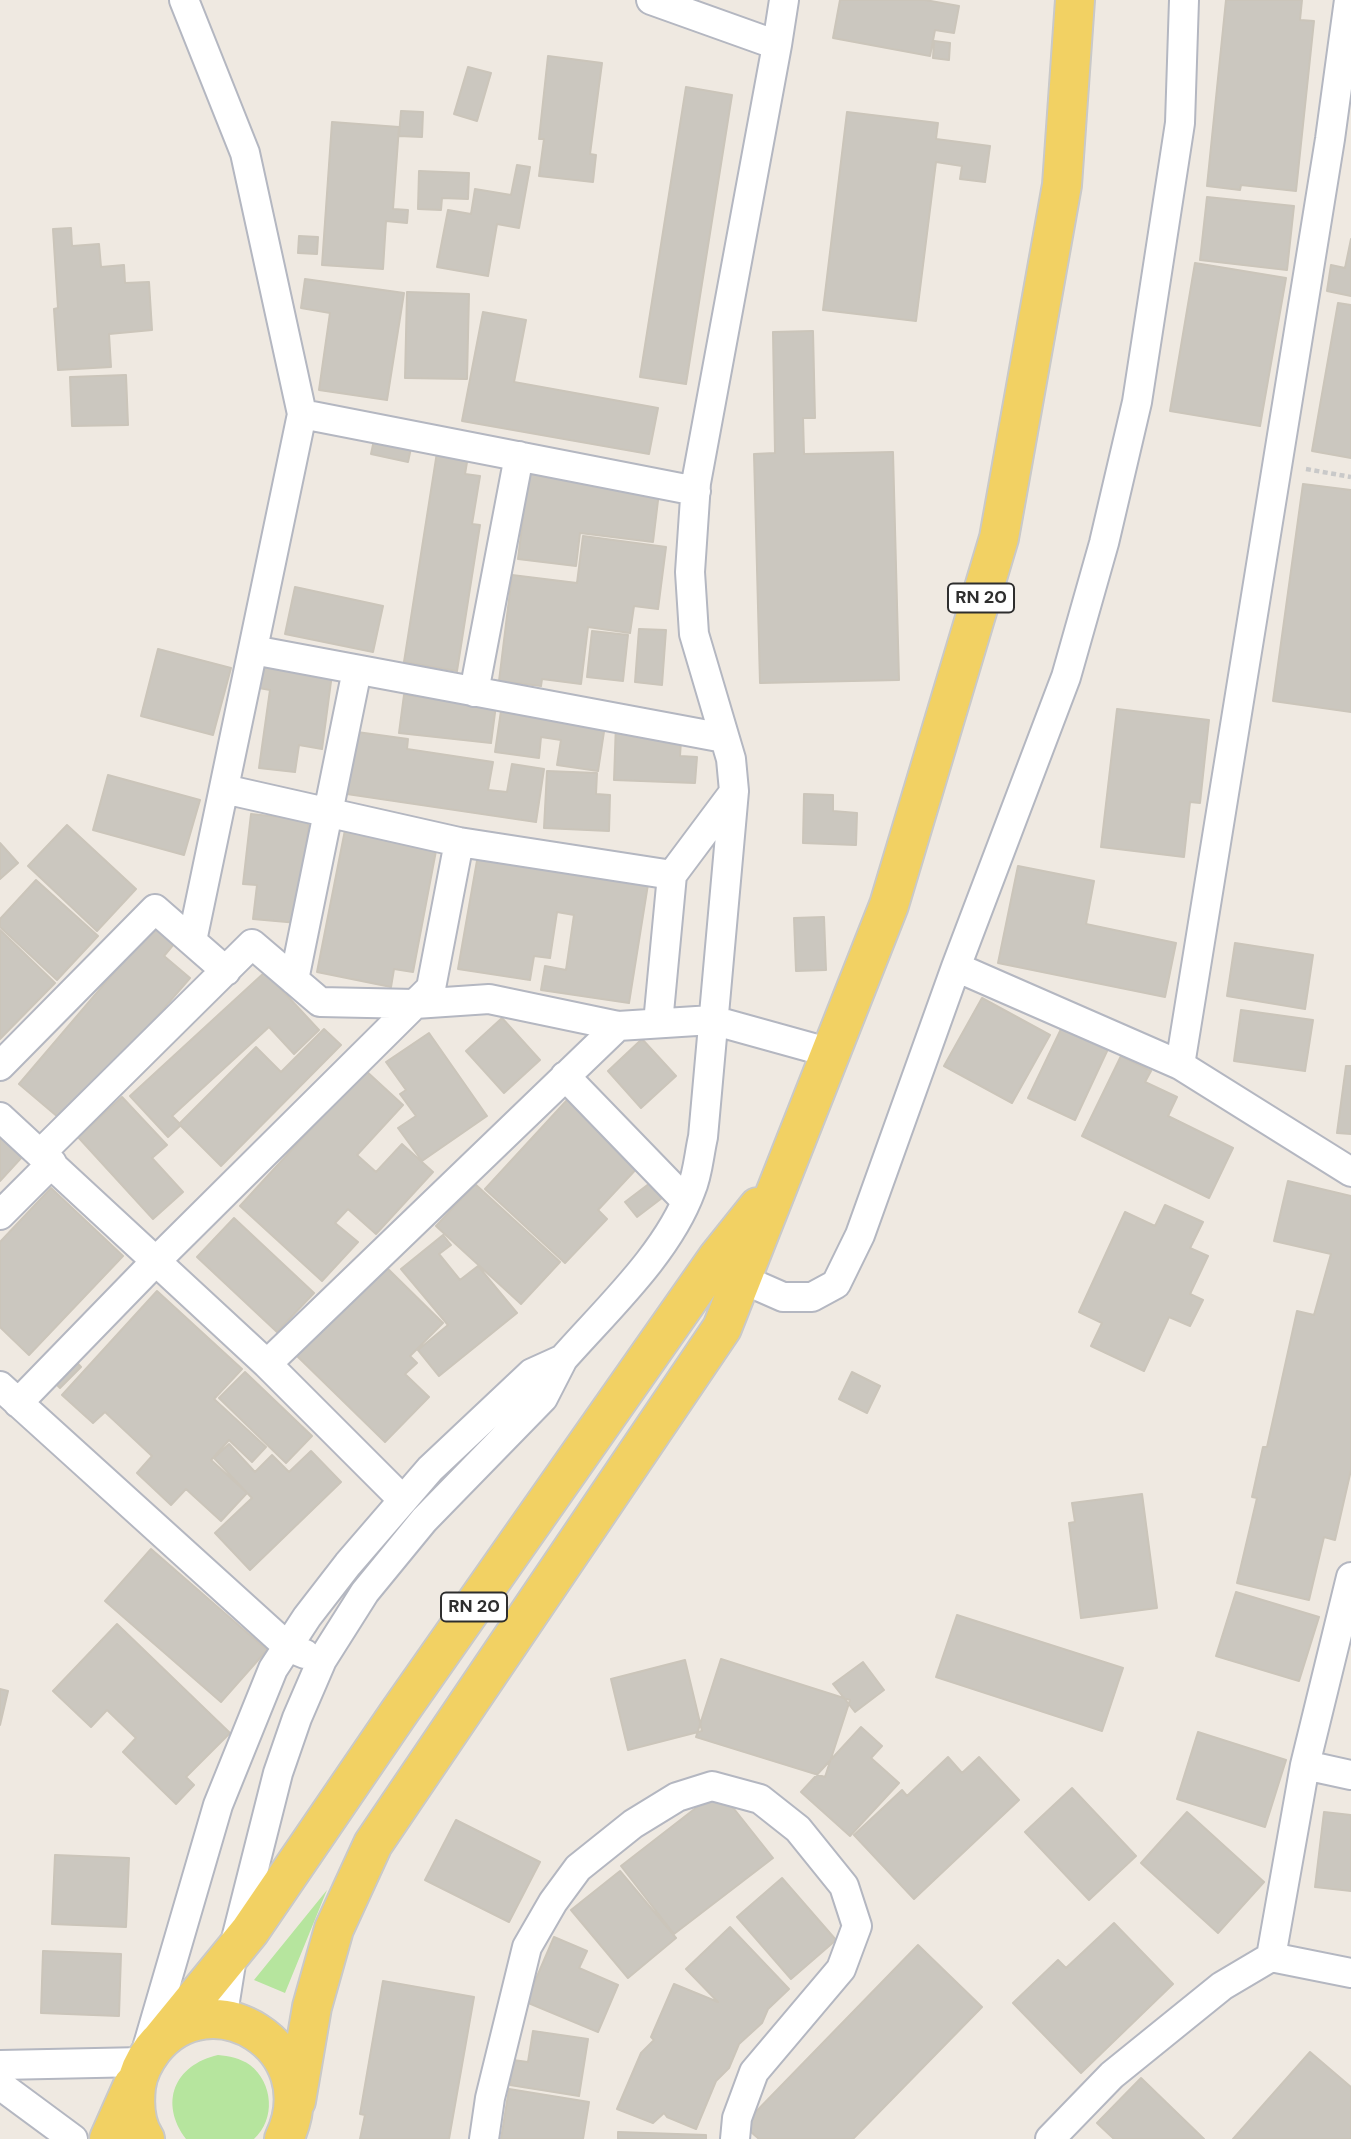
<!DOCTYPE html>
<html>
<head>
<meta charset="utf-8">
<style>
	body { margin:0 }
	canvas { display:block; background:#efe9e1 }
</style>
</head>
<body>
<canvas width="1351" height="2139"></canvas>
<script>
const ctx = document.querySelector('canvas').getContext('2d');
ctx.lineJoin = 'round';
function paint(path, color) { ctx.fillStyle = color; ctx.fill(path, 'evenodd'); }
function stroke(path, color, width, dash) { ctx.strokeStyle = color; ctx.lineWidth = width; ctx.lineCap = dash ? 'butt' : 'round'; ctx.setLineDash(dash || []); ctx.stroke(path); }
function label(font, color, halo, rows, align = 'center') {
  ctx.font = font + ' "DM Sans",sans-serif'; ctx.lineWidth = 6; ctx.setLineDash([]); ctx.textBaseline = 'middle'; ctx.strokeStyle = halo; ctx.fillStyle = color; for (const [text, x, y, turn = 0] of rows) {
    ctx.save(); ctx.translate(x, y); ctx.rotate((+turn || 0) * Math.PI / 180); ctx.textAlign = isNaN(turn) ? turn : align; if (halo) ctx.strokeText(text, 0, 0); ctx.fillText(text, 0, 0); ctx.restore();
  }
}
const green = new Path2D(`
	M327,1890l-42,103 -31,-13z
	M218,2055c11,1 22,3 32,10 23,18 26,54 4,74h-68c-27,-36 -12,-74 32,-84z`);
const building = new Path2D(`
	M840,0h85l34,6 -5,27 -19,-3 -5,26 -97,-18z
	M1226,0h76l-2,20 14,1 -18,170 -55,-6 -1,5 -33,-4z
	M934,41l16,2 -1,17 -16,-2z
	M548,56l54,7 -12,91 6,1 -3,27 -54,-6 5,-37h-5z
	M468,67l23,6 -14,48 -23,-7z
	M686,87l46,8 -46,289 -46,-7z
	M401,111l22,1 -1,25 -23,-1z
	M847,112l91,11 -2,16 54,7 -5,36 -25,-3 2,-13 -26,-4 -20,159 -93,-11z
	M332,122l67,5 -6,82 15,1 -1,13 -21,-2 -3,48 -61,-4z
	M517,165l13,2 -11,61 -22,-4 -9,52 -51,-9 11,-57 23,4 4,-25 36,6z
	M419,171l50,2 -1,26 -26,-1 -1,12 -23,-1z
	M1207,197l87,9 -7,64 -87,-10z
	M71,228l1,18 27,-2 2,23 23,-2 1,18 24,-1 3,48 -43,4 2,33 -53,3 -4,-61 4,-1 -5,-79z
	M299,236l19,1 -1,17 -19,-1z
	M1351,239v57l-24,-5 4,-26 14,3z
	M1195,263l91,15 -26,148 -90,-15z
	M305,279l99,14 -17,107 -68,-10 11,-77 -29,-5z
	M407,292l62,2 -2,85 -62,-1z
	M1338,303l13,2v153l-39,-7z
	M483,312l43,8 -12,62 144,26 -9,46 -187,-33z
	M813,331l2,87h-12l1,36 89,-2 6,228 -139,3 -6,-229 21,-1 -2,-121z
	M126,375l2,50 -56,1 -2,-49z
	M374,440l37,8 -3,14 -37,-8z
	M438,446l31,4 -4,24 15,2 -8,48 8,1 -23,146 -53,-9z
	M529,468l131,16 -7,58 -73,-9 -4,33 -58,-7z
	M1303,484l48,6v222l-78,-11z
	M583,536l83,11 -8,62 -24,-3 -4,27 -42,-6 -7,57 -39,-5 -1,7 -42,-5 13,-106 65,8z
	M295,587l88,19 -10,46 -88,-18z
	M639,629l27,1 -4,55 -27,-3z
	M592,631l36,4 -5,46 -36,-4z
	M158,649l73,19 -18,67 -72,-19z
	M263,665l69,9 -10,75 -23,-4 -4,27 -36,-4 11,-78 -11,-2z
	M404,695l92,10 -5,38 -92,-10z
	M1117,709l92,11 -9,83 -10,-1 -6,55 -83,-10z
	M501,711l104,14 -7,46 -41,-6 4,-25 -20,-3 -2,21 -44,-6z
	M616,723l66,2 -2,31 17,1 -2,26 -81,-3z
	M357,732l51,7 -1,10 86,13 -5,28 19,2 5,-28 32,5 -8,53 -189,-28z
	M547,771l50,2 -1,21 14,1 -1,36 -65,-3z
	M108,775l92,25 -16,55 -91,-25z
	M804,794l29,1v16l24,2 -1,32 -53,-2z
	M251,814l58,6 -11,103 -45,-4 4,-34 -14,-1z
	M67,825l69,64 -39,42 -69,-65z
	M346,825l93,10 -26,137 -19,-3 -3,18 -74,-15z
	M0,843l18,20 -18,16z
	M478,855l171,23 -20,125 -88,-13 4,-24 21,4 8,-55 -17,-3 -7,46 -16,-2 -4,24 -72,-11z
	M1018,866l76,15 -8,43 90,19 -11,54 -167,-34z
	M36,880l62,56 -41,44 -57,-53v-8z
	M824,917l2,53 -30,1 -2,-53z
	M158,921l20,18 -14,17 26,22 -125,145 -46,-39z
	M0,930l55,53 -55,56z
	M1235,943l78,12 -8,54 -78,-13z
	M265,972l54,58 -25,24 -25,-27 -97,89 9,9 -13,12 -38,-41z
	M982,998l68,37 -38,68 -68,-37z
	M1241,1010l72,10 -8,51 -71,-10z
	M502,1018l38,42 -36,33 -38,-42z
	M1062,1027l46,22 -33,71 -47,-22z
	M324,1029l17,16 -120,121 -42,-42 77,-77 25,25z
	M429,1033l58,83 -65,45 -24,-33 18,-12 -16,-22 6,-4 -20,-28z
	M642,1039l34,37 -35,32 -33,-37z
	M1121,1056l30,15 -6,11 32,15 -9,19 65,32 -24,50 -127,-62z
	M1346,1066h5v68l-14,-1z
	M365,1070l38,35 -46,50 19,17 26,-28 31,28 -57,62 -28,-25 -13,14 23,19 -36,39 -82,-75z
	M122,1097l45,48 -15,13 31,34 -30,27 -75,-82z
	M568,1099l72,66 -42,45 9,9 -42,44 -80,-74z
	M0,1137l22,20 -22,24z
	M1288,1181l63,15v274l-16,70 -11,-3 -15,63 -72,-17 20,-85 -5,-1 11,-50h4l30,-136 17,4 17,-61 -57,-13z
	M650,1183l12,15 -25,19 -12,-15z
	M475,1184l85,78 -39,42 -85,-78z
	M51,1188l72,68 -94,99 -29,-28v-85z
	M1165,1205l38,17 -13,26 18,8 -18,38 13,6 -13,26 -21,-9 -25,54 -53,-25 11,-23 -23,-11 46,-100 30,14z
	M234,1218l80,75 -37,39 -80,-75z
	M443,1235l8,10 -12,9 21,26 18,-14 39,47 -78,63 -21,-26 30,-25 -47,-56z
	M384,1265l59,58 -33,33 7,7 -12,11 24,23 -44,45 -89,-87z
	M157,1291l85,78 -28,30 52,48 -14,15 -23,-22 -18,20 36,33 -26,28 -35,-32 -15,16 -34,-32 15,-17 -47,-44 -12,11 -31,-28z
	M68,1353l13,14 -21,21 -13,-13z
	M245,1372l67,64 -26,27 -67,-65z
	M852,1372l28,14 -13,27 -28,-14z
	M229,1444l26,28 17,-17 17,17 22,-21 30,31 -91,88 -35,-37 37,-35 -38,-40z
	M1142,1494l15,114 -76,10 -12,-95 6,-1 -3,-19z
	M151,1549l116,101 -46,52 -116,-101z
	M1236,1592l83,25 -20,64 -83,-25z
	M957,1615l166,53 -21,63 -166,-54z
	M117,1624l113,109 -44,44 8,8 -18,19 -53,-52 13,-14 -29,-28 -16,17 -38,-36z
	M721,1659l129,41 -25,77 -129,-40z
	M685,1660l17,71 -74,19 -17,-71z
	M863,1662l21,28 -29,22 -22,-28z
	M0,1689l8,2 -8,34z
	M861,1727l21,19 -11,12 28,25 -49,53 -49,-44z
	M1198,1732l88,28 -21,67 -88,-28z
	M948,1757l14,16 17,-16 40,43 -105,99 -60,-64 48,-45 5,6z
	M1072,1788l64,68 -47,44 -64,-68z
	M719,1790l54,68 -99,76 -53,-68z
	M1187,1812l77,70 -46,51 -77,-70z
	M1324,1812l27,3v76l-36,-4z
	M456,1820l84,42 -31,60 -84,-42z
	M55,1855l74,3 -3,69 -74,-3z
	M620,1871l56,67 -48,40 -57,-68z
	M782,1878l54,62 -45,39 -54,-62z
	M1114,1923l59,61 -92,89 -68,-70 45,-43 8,8z
	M730,1927l59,62 -21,20 -6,14 -23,21 -10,24 -13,13 -20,48 -29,-12 -3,-4 -11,10 -36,-14 24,-56 13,-13 -3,-3 23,-53 44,18 -32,-33z
	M554,1937l33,14 -8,17 39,17 -20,47 -72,-30z
	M918,1945l64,62 -129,132h-94l-16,-14z
	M43,1951l78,3 -2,62 -78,-3z
	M383,1981l91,16 -25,142h-89l5,-24 -5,-1z
	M533,2031l55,8 -9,57 -69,-11 3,-25 15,2z
	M1310,2052l41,35v52h-118z
	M1141,2078l63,61h-90l-17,-16z
	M509,2089l80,13 -6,37h-82z
	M618,2132l88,3v4h-88z`);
const path = new Path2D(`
	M1306,469l45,8`);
const street = new Path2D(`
	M184,0l61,153 57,261 -110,527
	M651,0l126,45
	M302,414l394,77
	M253,650l471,88
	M474,692l45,-236
	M224,789l235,53 213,33
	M956,967l224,98 171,107
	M294,980l63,-310
	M658,1023l14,-148 62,-83
	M1180,1065l150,-926 19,-139
	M0,1066l155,-157 71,62
	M565,1076l121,125
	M0,1117l267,247 135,135
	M41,1153l211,-209 68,58 95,2 74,-5 129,27 94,-6 119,33
	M0,1215l52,-52
	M742,1279l41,18h29l24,-13 24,-49 96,-268 110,-290 38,-134 33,-141 43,-279 4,-123
	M563,1359c44,-50 105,-106 128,-169 7,-16 8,-36 12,-53l31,-346 -3,-32 -37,-125 -4,-62 6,-89 81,-438 7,-45
	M267,1364l351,-338
	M0,1386l288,261 17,7
	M18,1403l137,-141 276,-274 28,-146
	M1305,1765l46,10
	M1271,1957l34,-192 46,-188
	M0,2065l143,-3 75,-257 55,-136 34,-52 41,-53 82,-95 102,-96 31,-14 -20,39 -119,122 -59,72 -43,68 -25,58 -19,55 -45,178 -11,69
	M0,2085l73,54
	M484,2139l6,-41 37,-151 26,-45 25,-34 55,-44 44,-27 35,-11 48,13 38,30 46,57 13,40 -16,43 -87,103 -17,46 -2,21
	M1050,2139l62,-64 110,-89 49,-29 80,16`);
const primary = new Path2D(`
	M161,2040l89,-109 148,-217 320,-457 40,-50
	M296,2101l16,-94 22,-78 39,-85 349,-516 167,-423 110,-367 63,-353 13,-185
	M109,2139l24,-54
	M145,2139c-10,-15 -11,-34 -9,-52 2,-15 8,-26 17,-38 57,-72 175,-3 131,90`);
const shields = [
	[981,598,66],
	[474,1607,66]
];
const shieldNames = [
	["RN 20",981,598],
	["RN 20",474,1607]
];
paint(green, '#b6e59e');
paint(building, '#cbc7bf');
stroke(building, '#cbc5ba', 2);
stroke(street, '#b4b7c1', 32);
stroke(primary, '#c9c9c9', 42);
stroke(path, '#c9c9c9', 4.5, [5, 3.5]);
stroke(street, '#fff', 28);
stroke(primary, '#f2d163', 38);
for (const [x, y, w] of shields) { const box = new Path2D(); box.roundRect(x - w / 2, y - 14.5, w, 29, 5); ctx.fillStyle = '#fff'; ctx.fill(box); stroke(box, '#2e2e2e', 2); }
label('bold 18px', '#2e2e2e', null, shieldNames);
</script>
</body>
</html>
